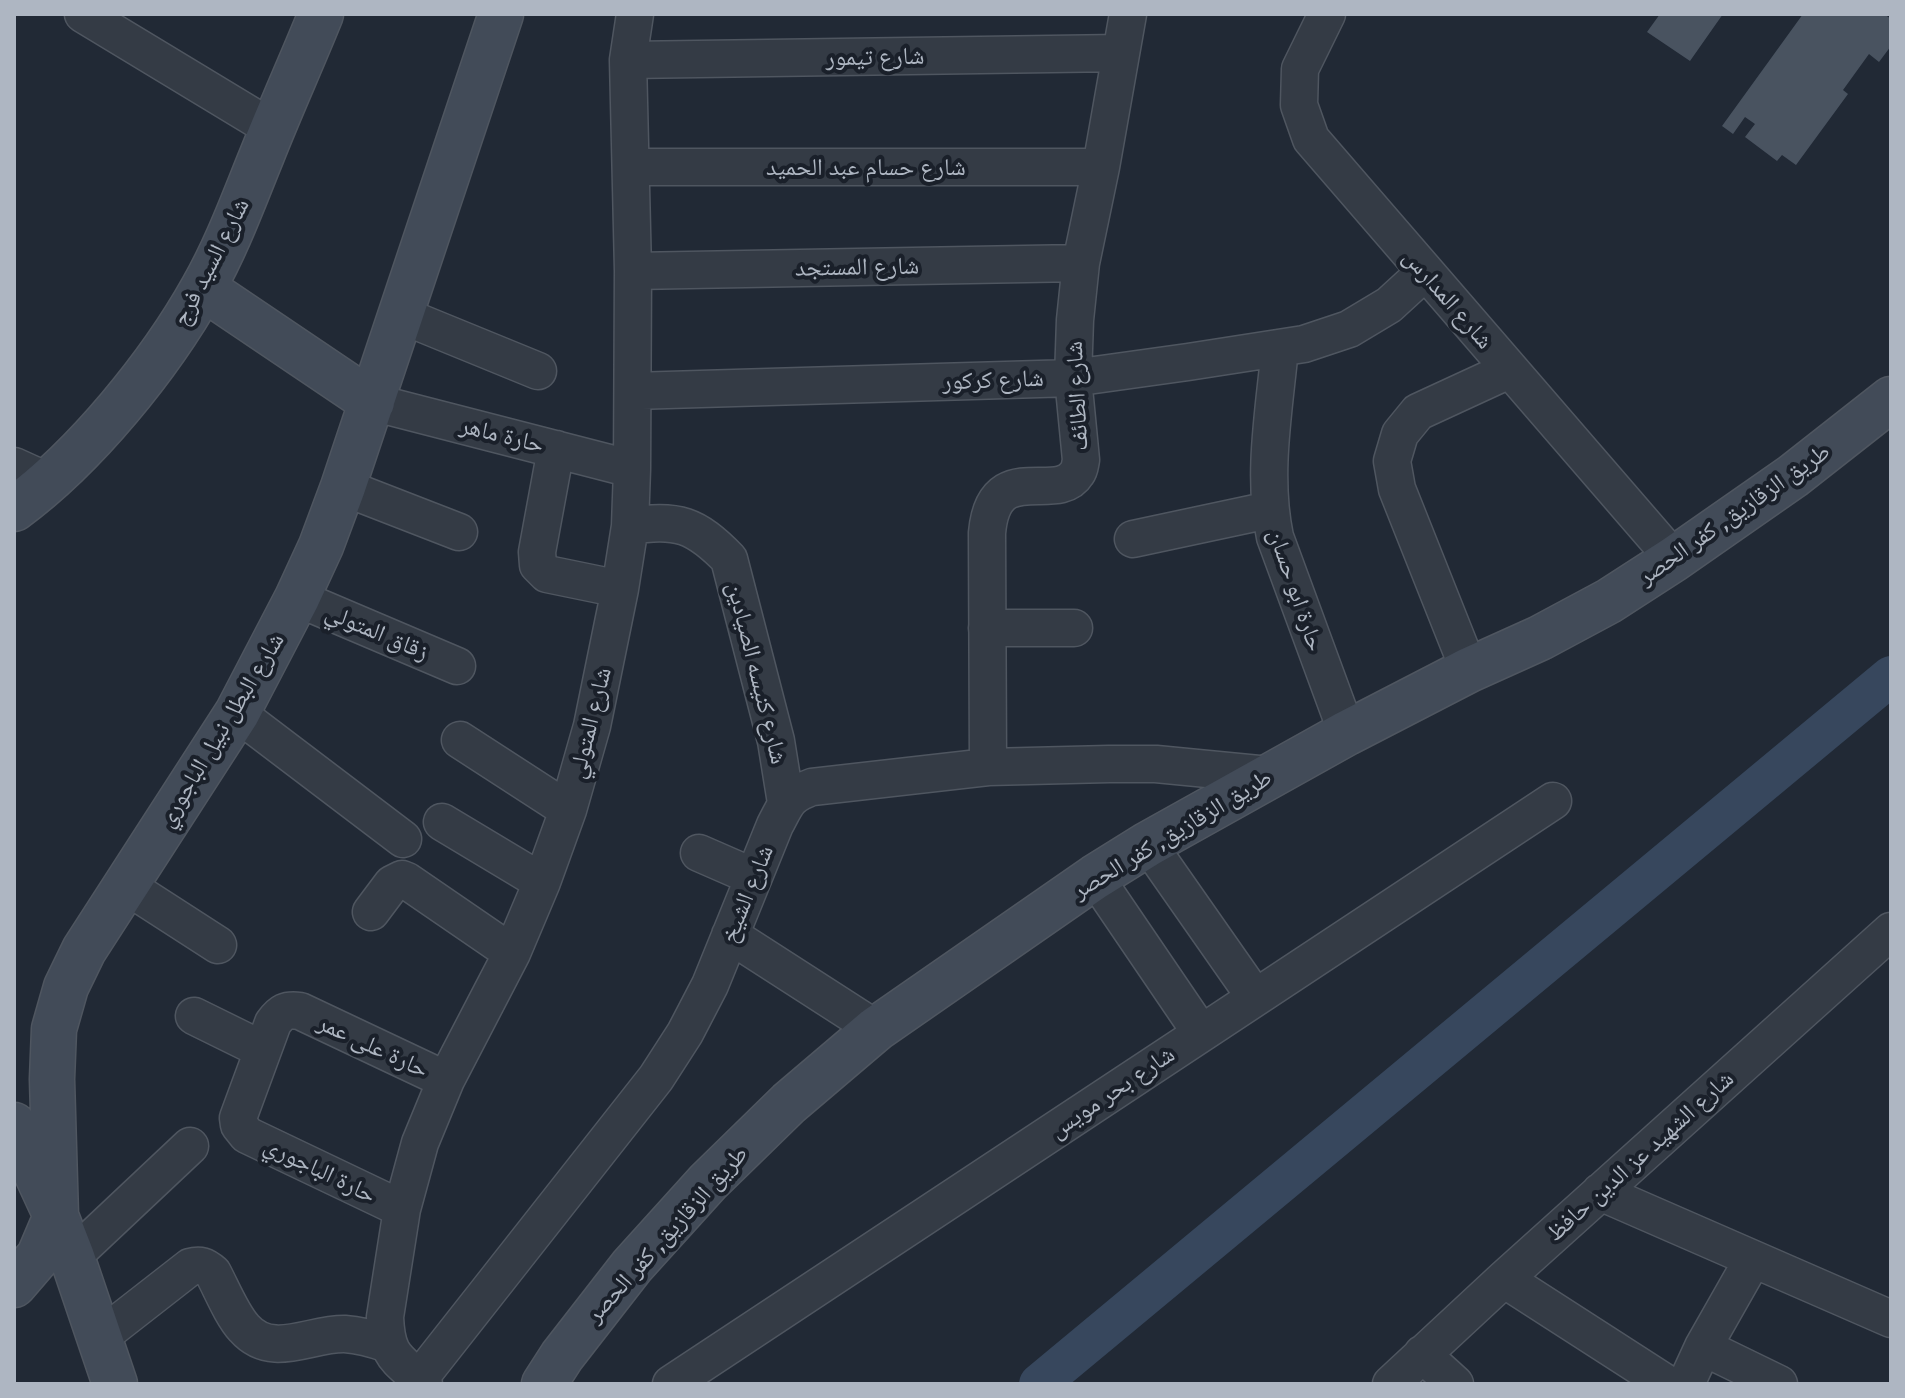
<!DOCTYPE html>
<html>
<head>
<meta charset="utf-8">
<style>
	body { margin:0 }
	#map { position:relative; width:1905px; height:1398px; overflow:hidden; background:#212935; font-family:"Golos Text",sans-serif }
	canvas { display:block }
	.frame { position:absolute; inset:0; border:16px solid #aeb6c2; pointer-events:none }
</style>
</head>
<body>
<div id="map">
<canvas width="1905" height="1398"></canvas>
<div class="frame"></div>
</div>
<script>
const ctx = document.querySelector('canvas').getContext('2d');
ctx.lineJoin = 'round';
function stroke(path, color, width, dash) { ctx.strokeStyle = color; ctx.lineWidth = width; ctx.lineCap = dash ? 'butt' : 'round'; ctx.setLineDash(dash || []); ctx.stroke(path); }
function paint(path, color) { ctx.fillStyle = color; ctx.fill(path, 'evenodd'); }
function label(font, color, halo, rows, align = 'center') {
  ctx.font = font + ' "Golos Text","Noto Naskh Arabic",sans-serif'; ctx.lineWidth = 8; ctx.setLineDash([]); ctx.textBaseline = 'middle'; ctx.strokeStyle = halo; ctx.fillStyle = color; for (const [text, x, y, turn = 0] of rows) {
    ctx.save(); ctx.translate(x, y); ctx.rotate((+turn || 0) * Math.PI / 180); ctx.textAlign = isNaN(turn) ? turn : align; if (halo) ctx.strokeText(text, 0, 0); ctx.fillText(text, 0, 0); ctx.restore();
  }
}
const canal = new Path2D(`
	M1039,1384l852,-708`);
const building = new Path2D(`
	M1660,14h63l-33,47 -43,-29z
	M1803,14h81l7,5v27l-12,16 -10,-8 -26,36 5,4 -52,71 -14,-10 -5,6 -32,-24 10,-13 -10,-7 -12,17 -11,-8z`);
const street = new Path2D(`
	M83,14l190,115
	M1327,14l-27,55 -1,36 12,34 363,420
	M628,60l493,-7
	M631,167h470
	M633,271l448,-8
	M401,315l137,56
	M1280,348c-6,63 -18,127 -5,189l72,196
	M633,391l440,-13 115,-16 116,-18 45,-15 40,-24 36,-33
	M372,402l260,67
	M556,449l-19,103 1,13 9,9 73,15
	M14,466l33,15
	M343,487l116,45
	M630,526c47,-8 66,-1 99,33l47,182 10,62
	M1133,539l136,-29
	M297,598l160,68
	M987,628h87
	M1469,670l-72,-181 -5,-28 8,-27 18,-22 91,-42
	M237,713l166,126
	M460,740l108,70
	M988,767l-1,-234c7,-78 70,-27 90,-60 3,-4 3,-9 4,-13l-8,-82 2,-58 6,-57 20,-96 27,-153
	M442,822l100,60
	M1148,844l107,153
	M699,853l55,24
	M1095,877l106,156
	M125,885l93,60
	M371,912l21,-28 10,-5 5,2 105,72
	M730,935l146,94
	M194,1016l69,34
	M1600,1192l291,127
	M402,1209l-155,-74 -8,-10 -1,-7 35,-95c8,-11 13,-14 27,-12l146,69
	M72,1257l118,-111
	M1504,1279l163,105
	M99,1338l91,-71c10,-3 15,-1 23,6 9,17 19,42 31,55 28,32 66,5 101,6 15,1 29,5 43,10
	M1703,1347l76,37
	M1422,1354l33,30
	M419,1379l237,-301 29,-45 25,-48 65,-160c12,-22 12,-29 37,-38l176,-20 121,-3h47l113,11
	M424,1384c-27,-27 -37,-25 -39,-67l17,-108 18,-66 26,-63 66,-127 30,-71 26,-72 24,-84 28,-137 10,-63 2,-57 1,-198 -5,-211 7,-46
	M671,1384l882,-583
	M1391,1384l113,-105 387,-348
	M1686,1384l17,-37 50,-88`);
const secondary = new Path2D(`
	M203,288l169,114
	M14,509c71,-52 146,-144 189,-221 24,-42 41,-89 59,-133 19,-48 40,-94 59,-141
	M14,1125l42,91 16,41 43,127
	M14,1285l25,-29 17,-40 -4,-137 2,-50 12,-42 18,-37 153,-237 60,-115 24,-52 22,-59 158,-473
	M544,1384l18,-28 70,-90 76,-84 81,-79 87,-74 219,-152 53,-33 199,-111 122,-63 71,-32 69,-37 65,-42 119,-83 98,-77`);
const streetNames = [
	["شارع تيمور",875,57,-1],
	["شارع حسام عبد الحميد",866,167],
	["شارع السيد فرج",211,262,-63],
	["شارع المستجد",857,267,-1],
	["شارع المدارس",1448,299,49],
	["شارع كركور",993,380,-2],
	["شارع الطائف",1077,396,-93],
	["حارة ماهر",502,435,14],
	["طريق الزقازيق, كفر الحصر",1734,514,-35],
	["حارة ابو حسان",1296,590,71],
	["زقاق المتولي",377,632,23],
	["شارع كنيسه الصيادين",757,673,76],
	["شارع المتولي",590,723,-76],
	["شارع البطل نبيل الباجوري",221,730,-59],
	["طريق الزقازيق, كفر الحصر",1172,834,-31],
	["شارع الشيخ",747,894,-68],
	["حارة على عمر",373,1046,25],
	["شارع بحر مويس",1112,1092,-34],
	["شارع الشهيد عز الدين حافظ",1640,1156,-42],
	["حارة الباجوري",320,1170,26],
	["طريق الزقازيق, كفر الحصر",667,1234,-48]
];
stroke(canal, '#37475d', 40);
paint(building, '#495360');
stroke(street, '#4f5660', 39);
stroke(secondary, '#4f5660', 47);
stroke(street, '#343b45', 36);
stroke(secondary, '#424b58', 44);
label('24px', '#aeb6c2', '#1a202a', streetNames);
</script>
</body>
</html>
